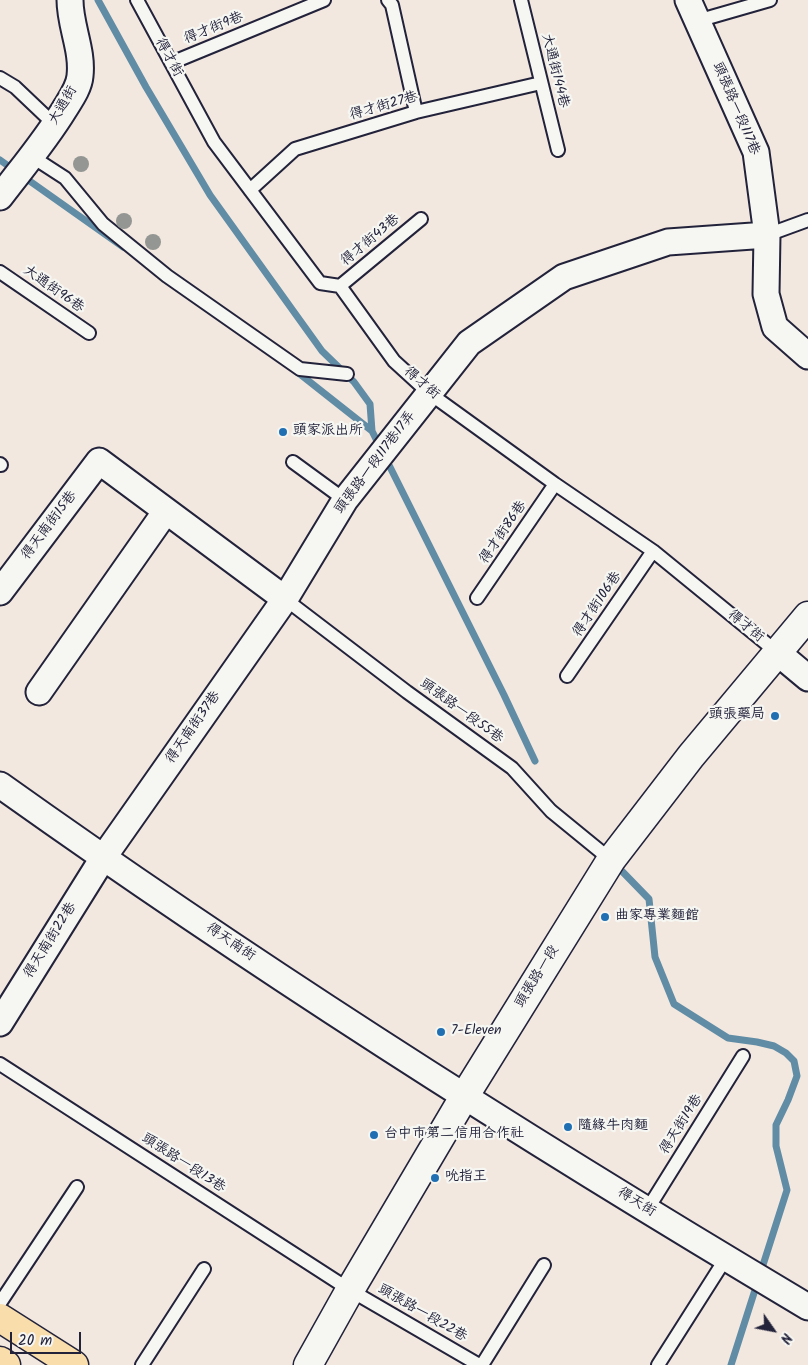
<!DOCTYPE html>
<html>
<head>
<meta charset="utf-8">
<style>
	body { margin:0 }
	#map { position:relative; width:808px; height:1365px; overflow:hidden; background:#f2e8df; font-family:Kalam,sans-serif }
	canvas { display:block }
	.north { position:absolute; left:748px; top:1305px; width:50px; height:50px; -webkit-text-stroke:4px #f6f6f2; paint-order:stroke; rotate:123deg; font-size:14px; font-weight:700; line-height:20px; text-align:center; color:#22223b }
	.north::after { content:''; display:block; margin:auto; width:18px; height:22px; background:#22223b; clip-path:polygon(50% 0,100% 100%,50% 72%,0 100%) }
	.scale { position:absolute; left:10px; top:1332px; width:71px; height:22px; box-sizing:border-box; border:2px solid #22223b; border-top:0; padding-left:6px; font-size:15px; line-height:18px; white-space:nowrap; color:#22223b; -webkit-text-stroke:4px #f6f6f2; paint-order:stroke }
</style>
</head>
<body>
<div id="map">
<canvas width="808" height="1365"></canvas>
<div class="north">N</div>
<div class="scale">20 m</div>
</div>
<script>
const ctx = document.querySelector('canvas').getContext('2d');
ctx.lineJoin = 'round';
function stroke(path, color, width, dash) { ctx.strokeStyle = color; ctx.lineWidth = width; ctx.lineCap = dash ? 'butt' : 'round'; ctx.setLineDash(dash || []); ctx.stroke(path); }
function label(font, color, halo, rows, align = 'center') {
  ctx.font = font + ' Kalam,"LXGW WenKai TC",sans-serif'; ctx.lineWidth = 4.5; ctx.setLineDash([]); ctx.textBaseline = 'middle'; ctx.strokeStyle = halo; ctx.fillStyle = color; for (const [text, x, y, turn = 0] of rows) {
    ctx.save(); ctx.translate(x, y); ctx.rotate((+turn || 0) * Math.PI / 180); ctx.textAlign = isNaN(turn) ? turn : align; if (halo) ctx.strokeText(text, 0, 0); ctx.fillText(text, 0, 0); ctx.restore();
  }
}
const stream = new Path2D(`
	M98,0l48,87 64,108 112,156 32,31 16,22 2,27
	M0,160l123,87
	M296,371l76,60 8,16
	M385,457l119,238 31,66
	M616,865l33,34 6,58 19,47 54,34 29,4 17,4 12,7 8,8 3,15 -9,24 -12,25v21l11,44 -56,175`);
const service = new Path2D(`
	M137,0l77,142 106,141 20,3 54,75 35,32 126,91 98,67 125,102
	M388,0l4,5 24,107
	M521,0l37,150
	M697,21l73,-21
	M171,63l153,-63
	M0,78l15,9 40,38
	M31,156l34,22 38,46 64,52 133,93 47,5
	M250,190l45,-41 121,-37 125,-29
	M767,235l41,-15
	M0,272l89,61
	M340,286l81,-67
	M293,462l52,38
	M0,464l1,1
	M477,598l78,-114
	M285,599l122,93 105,76 39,43 60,49
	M567,676l86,-125
	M0,1064l350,226 129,75
	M647,1210l96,-154
	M0,1303l77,-116
	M142,1365l62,-96
	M482,1365l62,-100
	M658,1365l68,-107`);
const minor = new Path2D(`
	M688,0l68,152 11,83 -1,59 9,33 33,29
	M0,197c22,-29 45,-56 64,-87 6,-10 15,-22 16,-34 3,-26 -10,-50 -10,-76
	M0,592l99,-131 186,138
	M778,653l30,25
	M39,692l127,-181
	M0,785c261,186 532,358 808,522
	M0,1023l103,-165 182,-259 60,-99 124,-157 95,-66 104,-35 99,-7`);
const tertiary = new Path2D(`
	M308,1365l42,-75 114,-193 147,-237 80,-104 117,-140`);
const primary = new Path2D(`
	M0,1318l74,47
	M0,1361l6,4`);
const trees = [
	[81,164],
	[124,221],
	[153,242]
];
const markers = [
	[283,432,5,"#1f6fb2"],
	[775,716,5,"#1f6fb2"],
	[605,917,5,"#1f6fb2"],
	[441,1032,5,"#1f6fb2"],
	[568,1127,5,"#1f6fb2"],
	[374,1135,5,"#1f6fb2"],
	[435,1178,5,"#1f6fb2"]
];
const streetNames = [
	["得才街9巷",214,29,-22],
	["得才街",168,58,61],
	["大通街144巷",554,71,76],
	["大通街",64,106,-60],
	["得才街27巷",384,107,-16],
	["頭張路一段117巷",735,109,67],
	["得才街43巷",371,241,-40],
	["大通街96巷",53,290,35],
	["得才街",421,384,40],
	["頭張路一段117巷17弄",376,463,-53],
	["得天南街15巷",50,526,-53],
	["得才街86巷",504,533,-56],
	["得才街106巷",598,605,-56],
	["得才街",745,627,39],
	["頭張路一段55巷",461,712,36],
	["得天南街37巷",194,728,-55],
	["得天南街22巷",51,941,-58],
	["得天南街",230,943,34],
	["頭張路一段",538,977,-58],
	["得天街19巷",682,1125,-58],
	["頭張路一段13巷",183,1164,33],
	["得天街",636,1203,32],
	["頭張路一段22巷",422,1314,30]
];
const poiNames = [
	["頭家派出所",293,432],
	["頭張藥局",765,716,"right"],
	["曲家專業麵館",615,917],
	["7-Eleven",451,1032],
	["隨緣牛肉麵",578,1127],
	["台中市第二信用合作社",384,1135],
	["吮指王",445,1178]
];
stroke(stream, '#618ca5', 7);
stroke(service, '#22223b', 16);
stroke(minor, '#22223b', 29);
stroke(tertiary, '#22223b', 31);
stroke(primary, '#22223b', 31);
stroke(service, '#f6f6f2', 12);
stroke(minor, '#f6f6f2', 25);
stroke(tertiary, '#f6f6f2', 28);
stroke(primary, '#f9deab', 28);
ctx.fillStyle = '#949693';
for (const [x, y] of trees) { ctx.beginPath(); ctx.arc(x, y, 8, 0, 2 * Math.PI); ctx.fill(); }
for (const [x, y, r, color] of markers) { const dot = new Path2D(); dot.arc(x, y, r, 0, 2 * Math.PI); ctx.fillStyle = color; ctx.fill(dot); stroke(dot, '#f6f6f2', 2); }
label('14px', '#22223b', '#f6f6f2', streetNames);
label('14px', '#22223b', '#f6f6f2', poiNames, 'left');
</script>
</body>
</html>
